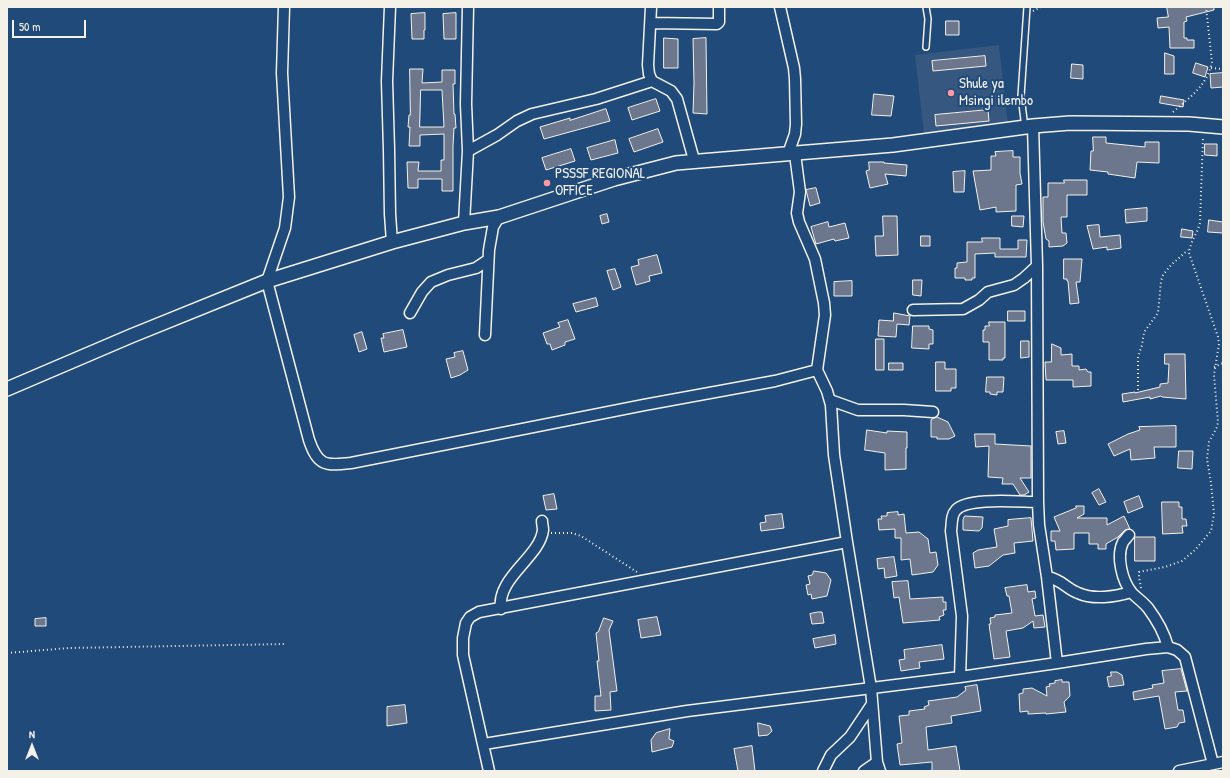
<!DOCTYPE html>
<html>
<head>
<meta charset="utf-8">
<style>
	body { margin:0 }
	#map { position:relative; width:1230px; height:778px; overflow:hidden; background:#1f4a7a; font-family:"Patrick Hand",sans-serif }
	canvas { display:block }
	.frame { position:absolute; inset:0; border:8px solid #f4f1e8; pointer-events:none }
	.north { position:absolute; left:12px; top:726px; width:40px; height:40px; -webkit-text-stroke:3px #1f4a7a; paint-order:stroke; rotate:0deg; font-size:11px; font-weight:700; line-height:16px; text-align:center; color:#f4f1e8 }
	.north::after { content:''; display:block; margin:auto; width:14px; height:18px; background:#f4f1e8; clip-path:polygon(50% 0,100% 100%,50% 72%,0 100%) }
	.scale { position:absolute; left:12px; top:20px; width:74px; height:18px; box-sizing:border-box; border:2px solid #f4f1e8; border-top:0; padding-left:5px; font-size:12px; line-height:14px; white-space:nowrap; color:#f4f1e8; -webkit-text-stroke:3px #1f4a7a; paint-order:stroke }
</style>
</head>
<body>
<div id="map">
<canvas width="1230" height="778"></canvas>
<div class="frame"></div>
<div class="north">N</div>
<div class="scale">50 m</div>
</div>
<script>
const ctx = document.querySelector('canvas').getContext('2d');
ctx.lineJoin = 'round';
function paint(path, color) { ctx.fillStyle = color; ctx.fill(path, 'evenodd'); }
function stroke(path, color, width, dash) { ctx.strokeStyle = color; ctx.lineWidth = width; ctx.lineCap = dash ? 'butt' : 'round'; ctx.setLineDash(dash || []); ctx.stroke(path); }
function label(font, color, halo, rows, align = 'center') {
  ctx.font = font + ' "Patrick Hand",sans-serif'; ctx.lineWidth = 4; ctx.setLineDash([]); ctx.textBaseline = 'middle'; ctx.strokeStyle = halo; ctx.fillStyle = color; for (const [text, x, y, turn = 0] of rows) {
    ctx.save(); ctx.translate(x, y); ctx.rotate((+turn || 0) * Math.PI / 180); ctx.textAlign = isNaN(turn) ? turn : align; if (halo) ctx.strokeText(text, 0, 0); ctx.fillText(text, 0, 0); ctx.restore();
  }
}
const built = new Path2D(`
	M999,45l9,80 -84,10 -9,-80z`);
const building = new Path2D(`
	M1167,7h47v3l-28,7 1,4 -3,1v16h3v2h7v8h-24l-1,-21 -11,1 -1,-10 11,-1z
	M425,13v17h-1v9h-12l-1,-25z
	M456,13v26h-12l-1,-25z
	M946,21h13v14h-13z
	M664,38l14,1v29h-14z
	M706,38l1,76 -14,-1 1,-30 -1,-44z
	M1165,53l9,3v18h-9z
	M985,56l1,10 -53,5 -1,-10z
	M1196,63l12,4 -3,10 -12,-4z
	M1072,64l11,1v14l-12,-1z
	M410,69h13l-1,14 20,-1v-12h13v14h-2l1,30h1l1,14h-2l-1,18v45h-11v-12h-24v9h-10l-1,-26h12l-1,9h23v-11h3v-26l-24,1v11h-11l1,-19h-2l1,-12h1zM421,90h21l2,37h-24z
	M1223,73v14l-12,1 -1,-14z
	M874,94l20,2 -3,20 -19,-1z
	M1161,96l23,4 -1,7 -23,-4z
	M656,99l4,12 -28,9 -4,-12z
	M606,109l4,12 -66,18 -4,-12 30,-9v2z
	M988,110l1,11 -53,5 -1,-11z
	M658,129l5,13 -29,10 -5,-13z
	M1093,137h13v6l39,4v-5h14v21l-22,-1 -2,16 -27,-4v-2l-18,-2 1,-19h2z
	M615,140l3,13 -27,7 -4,-12z
	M1205,144h12v12l-12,-1z
	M571,149l4,12 -29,9 -4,-12z
	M1013,151v6h7v16l2,11 -6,1v26l-20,1v-5l-16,3 -7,-39 18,-1v-14h5l-1,-4z
	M869,162h15v1l23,2 -1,11 -21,-2 3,10 -18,4 -4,-17 3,-1z
	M965,171l-1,21h-10l-1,-20z
	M1064,180h23v15h-20v22h-6l1,16h4l1,10 -4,3 -14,1v-6l-3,-2 -3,-17v-25h5v-14h16z
	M816,188l4,15 -10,3 -4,-16z
	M1147,208v13l-21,2 -1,-13z
	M607,214l2,8 -7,2 -2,-8z
	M883,216h14l1,39 -22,1 -1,-20h8z
	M1012,216h12l-1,11 -11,-1z
	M1209,220l14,2v11l-15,-1z
	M828,222l1,5 16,-4 4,15 -14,3 -1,-2 -18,5 -5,-17z
	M1099,225l1,12 20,-2 1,13 -14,2v-3l-14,2 -6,-23z
	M1182,229l11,2 -1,7 -11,-1z
	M921,236h9v10h-9z
	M982,238h18v11h18v-9h9l-1,17h-31v-4l-20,1v24h-3v2h-7v-2h-10v-10h2v-5l10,-1v-20h15z
	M657,255l5,18 -13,3 1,5 -14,4 -5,-18 8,-2 -1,-5z
	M1064,259h18l-2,23h-4l3,21 -9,1 -2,-23h-1v-2h-3z
	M615,269l6,18 -8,3 -6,-19z
	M913,280h9l-1,16 -8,-1z
	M852,281v15h-18v-14z
	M596,298l2,8 -22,6 -3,-8z
	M1008,311h17v10h-17z
	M894,313l16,3 -1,9 -12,-1 -1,13 -18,-1 1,-16 14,1z
	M568,320l7,19 -10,3v3l-13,5 -2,-6h-3l-4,-11 17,-6 -2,-4z
	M989,322h16v36h-2v2h-14v-18h-6v-12h2v-4h4z
	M913,326h16v3l4,1v14h-4v5l-17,-1z
	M403,330l4,17 -23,5 -3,-14h3l-1,-4z
	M362,332l5,17 -8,3 -5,-17z
	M876,339h8v31h-8z
	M1021,341h8v16l-8,1z
	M1052,344l9,4v7l11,-1v12h7v4l7,-1 2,3h3v14l-18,1v-7h-27l-1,-18h6z
	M463,351l5,19 -8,5 -9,3 -5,-19 9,-2 -1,-4z
	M1165,354h20l1,45 -24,-2 -1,-1 -11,3v-2l-27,5 -1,-8 13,-2v1l25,-6v-3l8,-1 1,-19h-4z
	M936,362h9v7h11v19h-5v3h-15z
	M889,363h14v7h-14z
	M987,377h17l-1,15h-6v3l-7,-1v-2h-4z
	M937,417l11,5 7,14 -6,3h-12v-2h-6v-17z
	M1176,426v21h-22l1,11 -24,2 -1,-11 -16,7 -6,-12 20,-10 12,-4 -1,-3z
	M867,430l20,3v-2l20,1v16h-1v21l-21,1v-17l-20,-3z
	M1064,431l2,12 -8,1 -2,-12z
	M975,434h20v10l36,2v32h-11l9,14 -5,3h-4l-7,-11h-11l1,-6 -15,-1 1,-31 -13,1z
	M1179,451h14l-1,18 -14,-1z
	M1099,489l7,13 -7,3 -7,-12z
	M554,494l3,15 -11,1 -3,-14z
	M1139,496l4,11 -15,6 -4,-11z
	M1162,502h17v5h3v12h4l1,7h-5l1,7 -20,1z
	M1076,506h8v8l-7,4h30v7l17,-9 6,13 -5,1 -7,7 -12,7v5h-8v-5h-9v-11h-15v16l-18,1 -1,-9h-4v-10h9l-6,-14 22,-9z
	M898,512v3l6,-1 2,19 13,-1 9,7 2,14 6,-1 2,13 -5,7 -21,3 -2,-16 -9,1v-22h-6v-9l-16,1 -1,-11h4l-1,-3h6v-3z
	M782,514l2,14 -23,3 -1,-8 6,-1 -1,-6z
	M965,516l18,1 -1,11 -3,3 -16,-1v-10z
	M1031,518l2,23 -19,2 1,10 -12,2 -14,11 -14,2 -2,-15 5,-3 19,-3 -3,-18 14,-3v-6z
	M1135,537h20v24h-20z
	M894,557l3,19 -12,2 -1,-10 -6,1 -1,-10z
	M814,571l12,2 5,7 -4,16 -15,3 -1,-5 -3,1 -2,-10 4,-1 -2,-8 4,-1z
	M908,581l2,18 33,-2v5h3v8h-3l1,5 -5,2 1,3 -37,3 -4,-26 -5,1 -2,-16z
	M1027,585l1,7 7,-1 1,7 -4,1 3,17 8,-1 2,12 -11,1 -1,-7 -10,7 -17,3 4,26 -16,2 -5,-35h2l-1,-6 5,-1v-2l17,-2 -3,-17h-2l-2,-8z
	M818,612h4l2,11 -12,1 -2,-10z
	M657,617l4,18 -20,3 -3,-18z
	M46,618v8h-11v-7z
	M604,618l9,3 -4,9 8,61 -7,1 1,18 -16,1v-15h6l-4,-35h2l-3,-28 2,-1z
	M835,635l1,9 -21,4 -2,-9z
	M942,645l2,14 -25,3 1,6 -19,3 -2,-11 6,-1 -1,-9z
	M1181,669l6,22 -12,1 3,18h5l2,12 -6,1 -2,4 -12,2 -6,-33 -25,4 -1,-8 20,-4 -1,-3 12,-2 -2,-12z
	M1111,672h6l5,3 2,10 -15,2 -2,-10 4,-1z
	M1062,680v2h7l1,14 -6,6 2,10 -20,2v-1l-18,1v-3l-8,1 -1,-18 4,-1v-4l9,-1 15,8 -1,-9 4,-1 -1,-2 6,-1v-2z
	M977,685l4,26 -30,5 1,7 -26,4 2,23 28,-4 4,25h-28v-9l-32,3 -3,-21 5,-1 -3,-27 10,-1v-4l16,-2 -1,-2 5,-2 -1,-4 29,-4 9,-7 -1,-3z
	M405,705l2,18 -20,3v-19z
	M758,723l12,3 2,5 -4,4 -9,1z
	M670,729l-1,10 5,2 -2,6 -20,5 -1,-12 5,-7z
	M752,746l3,25h-17l-4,-22z`);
const path = new Path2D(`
	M1033,11l8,-4
	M1211,68l12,1
	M1173,112c17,-15 34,-26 39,-50l-6,-55
	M1214,367l9,-4
	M1138,390v-33l4,-12 2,-13 14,-19 3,-32 2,-6 8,-10 17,-15
	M551,533h21l9,3 56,36
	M1141,588l-2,-11v-5l26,-5 17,-6 13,-11 16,-19 3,-17 -3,-31 -4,-24 2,-17 8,-15 1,-5 -4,-47 5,-31 -1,-7 -29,-84c1,-11 8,-19 11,-30l3,-86
	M7,653l62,-5 217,-4`);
const service = new Path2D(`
	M926,47l2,-28 -2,-12
	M1025,128l-4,-32 6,-89`);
const minor = new Path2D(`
	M284,7l-2,66 7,124 -4,31 -18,53 42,159c9,26 16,26 42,23l293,-58 131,-24 42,-11
	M390,7l-3,74 2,69 1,64 2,28
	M651,7l-3,58 1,9 3,7 19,10 6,8 17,61
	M780,7l14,61 1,11 1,45 -1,10 -7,20
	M651,23l66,1 2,-2v-15
	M1033,126l4,140 1,236 1,23 8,52 10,86
	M468,151l29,-16 20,-14 15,-7 64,-15 56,-18
	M795,154l5,38 -3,21 2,9 16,37 9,44 1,12 -8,55 10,21 4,14 3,50 13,87 24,146 6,74 3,9
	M464,223l4,-72 -2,-47 2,-97
	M913,310l50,-1 16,-9 9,-8 26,-7 10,-7 13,-12
	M410,313l12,-21 9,-10 17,-7 28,-7 12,-8
	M485,335l4,-85 4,-23 6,-10
	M830,400l28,10h46l29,2
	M1129,535c-2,2 -4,5 -6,7 -7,14 -1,39 9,51 5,5 11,9 16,15 9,12 16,24 20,39
	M1047,577c16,3 18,11 31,16 15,7 37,4 53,-1
	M501,609c-5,-31 39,-52 42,-79 0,-3 -1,-6 -1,-9
	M960,677l2,-61 -11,-85c1,-7 0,-16 5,-21 12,-13 63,-8 82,-8
	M484,744l203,-33 273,-34 97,-14 89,-14 22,-2 9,3 8,7 28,107
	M489,771l-26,-116v-17l3,-15 4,-6 9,-5 368,-70
	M823,771l8,-16 19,-18 22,-33
	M864,771l13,-9
	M1179,771l44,-9`);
const tertiary = new Path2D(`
	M7,389l124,-53 136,-55 125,-39 72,-19 35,-6 115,-38 62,-16 217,-18 140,-19 37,-3 119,1 34,3`);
const markers = [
	[951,93,4,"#ff9aa2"],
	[547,183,4,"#ff9aa2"]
];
const poiNames = [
	["Shule ya",959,84],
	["Msingi ilembo",959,101],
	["PSSSF REGIONAL",555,174],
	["OFFICE",555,191]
];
paint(built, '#36577f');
paint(building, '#6c768c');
stroke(building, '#f4f1e8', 1);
stroke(service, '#f4f1e8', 8);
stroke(minor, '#f4f1e8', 13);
stroke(tertiary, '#f4f1e8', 16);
stroke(path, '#f4f1e8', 2, [1, 3]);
stroke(service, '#1f4a7a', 5);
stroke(minor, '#1f4a7a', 10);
stroke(tertiary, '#1f4a7a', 13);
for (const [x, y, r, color] of markers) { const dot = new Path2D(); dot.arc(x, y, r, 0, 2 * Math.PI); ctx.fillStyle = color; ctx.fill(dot); stroke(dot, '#1f4a7a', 1.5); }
label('15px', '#f4f1e8', '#1f4a7a', poiNames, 'left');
</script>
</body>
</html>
